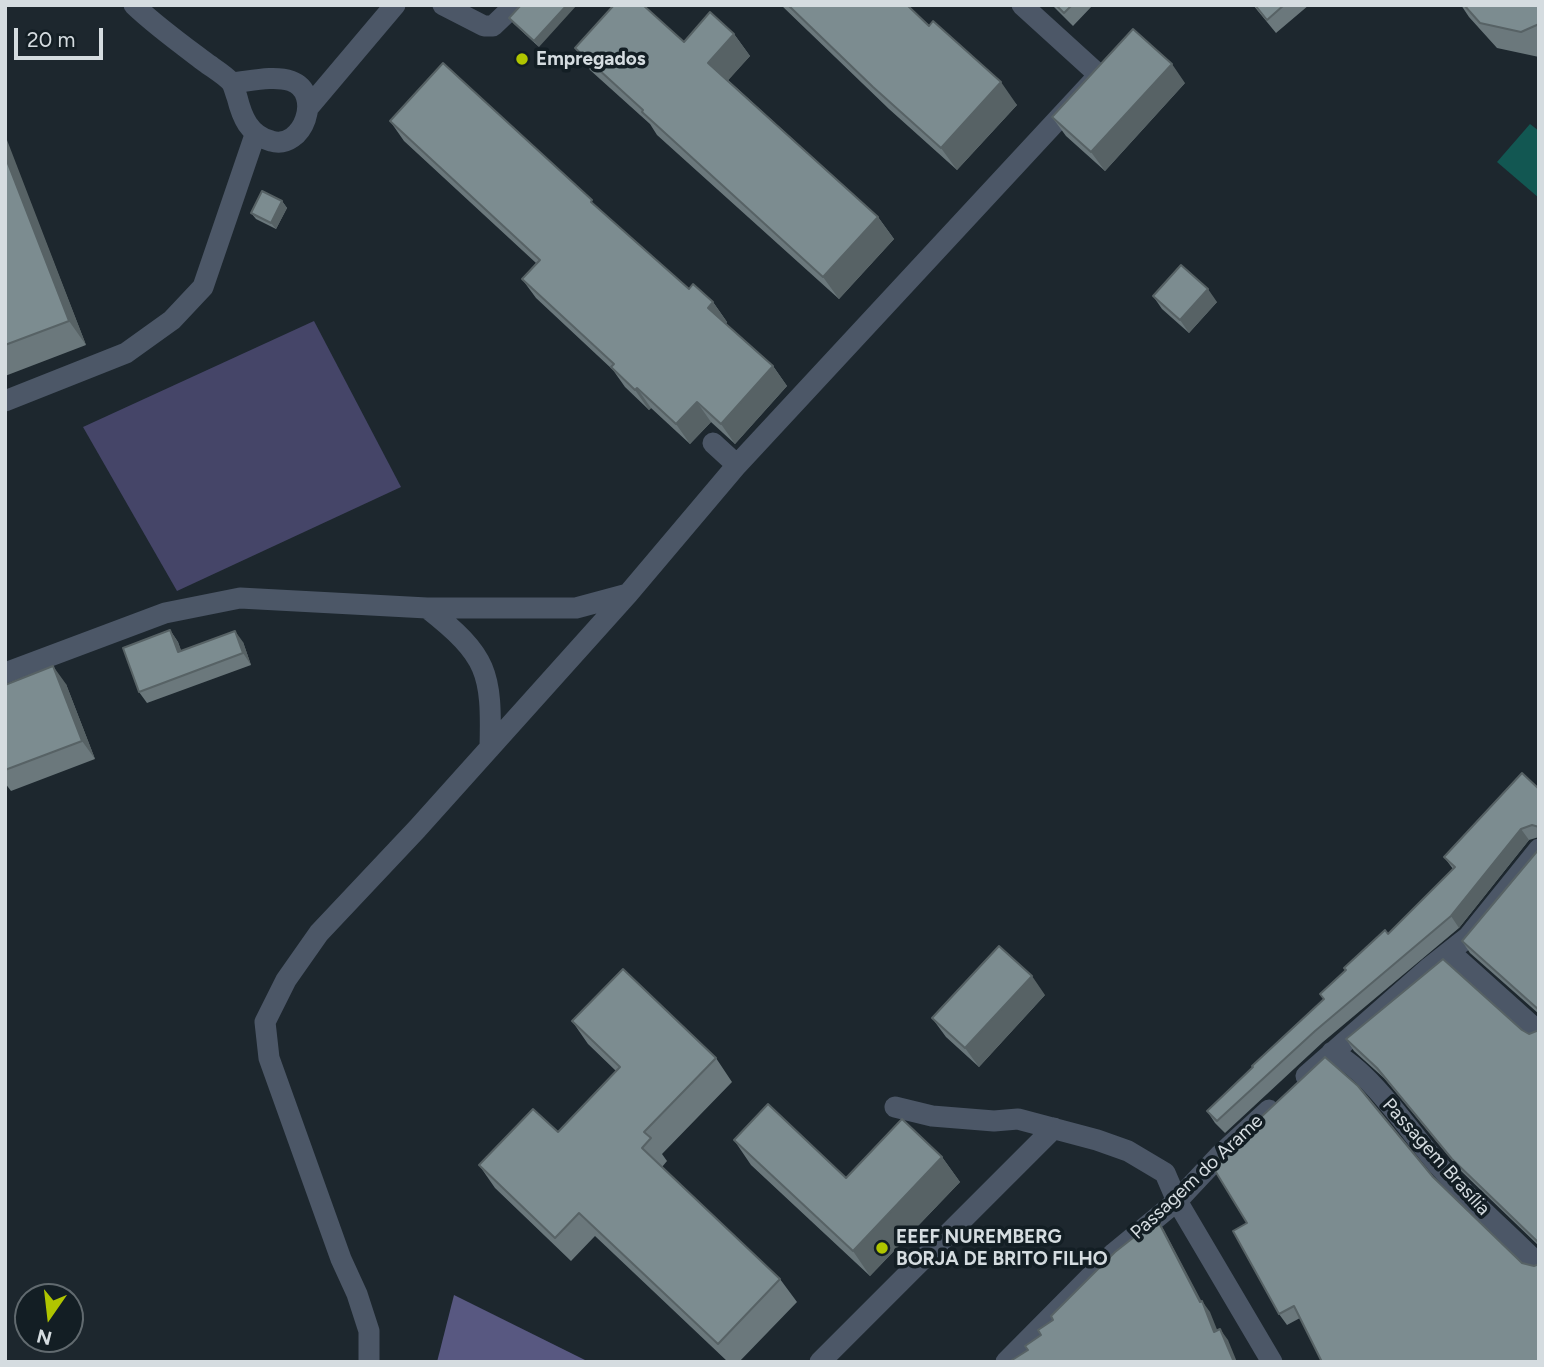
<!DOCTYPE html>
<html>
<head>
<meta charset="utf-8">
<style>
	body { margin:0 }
	#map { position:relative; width:1544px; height:1367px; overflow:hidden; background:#1d272e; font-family:Figtree,sans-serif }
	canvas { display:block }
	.frame { position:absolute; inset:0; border:7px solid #d5dce0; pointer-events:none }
	.north { position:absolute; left:14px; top:1283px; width:70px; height:70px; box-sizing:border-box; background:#131e24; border:2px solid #616a6f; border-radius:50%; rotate:194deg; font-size:19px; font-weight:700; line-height:28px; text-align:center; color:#d5dce0 }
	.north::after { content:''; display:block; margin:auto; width:24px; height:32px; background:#b0c500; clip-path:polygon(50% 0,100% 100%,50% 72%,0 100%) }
	.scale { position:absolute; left:14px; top:28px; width:89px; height:32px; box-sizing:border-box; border:4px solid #d5dce0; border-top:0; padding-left:9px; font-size:21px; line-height:24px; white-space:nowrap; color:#d5dce0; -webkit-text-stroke:5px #131e24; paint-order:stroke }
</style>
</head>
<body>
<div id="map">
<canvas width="1544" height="1367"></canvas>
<div class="frame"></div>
<div class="north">N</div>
<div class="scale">20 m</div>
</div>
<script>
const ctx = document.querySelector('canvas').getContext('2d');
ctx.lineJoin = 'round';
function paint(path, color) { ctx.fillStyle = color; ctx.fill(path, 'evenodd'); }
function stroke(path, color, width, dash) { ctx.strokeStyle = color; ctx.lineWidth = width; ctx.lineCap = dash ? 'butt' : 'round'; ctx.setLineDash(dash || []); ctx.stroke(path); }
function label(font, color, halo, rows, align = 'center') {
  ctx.font = font + ' Figtree,sans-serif'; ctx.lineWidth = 7; ctx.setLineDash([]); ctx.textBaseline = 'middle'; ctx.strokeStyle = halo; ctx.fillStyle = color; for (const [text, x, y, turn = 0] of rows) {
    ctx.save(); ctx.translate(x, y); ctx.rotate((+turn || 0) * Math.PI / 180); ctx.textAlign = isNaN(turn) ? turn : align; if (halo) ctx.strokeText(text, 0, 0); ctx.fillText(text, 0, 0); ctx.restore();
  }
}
const green = new Path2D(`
	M314,321l87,166 -224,104 -94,-164z`);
const forest = new Path2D(`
	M454,1295l135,67h-152z`);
const water = new Path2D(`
	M1530,124l9,7v67l-42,-36z`);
const minor = new Path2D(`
	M134,5c22,21 47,39 71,57 8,6 20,13 26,20 3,4 4,10 6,15 5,20 12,38 34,44 32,10 53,-48 20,-60 -17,-6 -40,0 -58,2
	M443,5l41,21h9l22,-21
	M308,108l87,-103
	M5,401l121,-48 46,-33 31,-33 52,-152
	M713,443l24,22
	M427,608c61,48 65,64 63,140
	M5,673l160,-60 75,-15 187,10h149l52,-14
	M1438,963l14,-9 87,78
	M1332,1052c40,21 77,79 107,114 31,35 67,66 100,99
	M1306,1076l124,-109 38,-30 71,-88
	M895,1107l37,9 62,5 24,-2 79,21 31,11 37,22 12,28 95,161
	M369,1362v-31l-12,-37 -16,-35 -72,-201 -4,-36 21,-42 33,-47 98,-104 211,-235 109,-129 362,-390 -77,-70
	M820,1362l234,-234
	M1006,1362l108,-109 63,-52 43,-46 49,-45`);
const wall = new Path2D(`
	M521,5l18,42 -25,-23 -5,-6z
	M781,5h126l110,100 -60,65 -68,-61z
	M1052,5h41l-20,21z
	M1253,5h56l-33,28z
	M1461,5h78v52l-42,-9 -28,-31z
	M734,34l16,22 -22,24 150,137 16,22 -55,60 -182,-164 -7,-11 -60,-54 -15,-22 109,-6z
	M1185,83l-80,88 -39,-35 -14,-19z
	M390,121l207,87 92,81 24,13 14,20 -1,2 47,42 14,20 -52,58 -24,-22 -21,22 -39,-36 -2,2 -24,-23 -12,-17 -77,-72 -14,-19 14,-16 -132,-122z
	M5,138l81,207 -81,31z
	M282,201l5,7 -11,21 -20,-10 -5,-6z
	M1153,296l64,6 -28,31 -27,-24z
	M170,630l8,12 3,9 62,-9 8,23 -104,38 -8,-11z
	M66,684l29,75 -84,32 -6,-8v-98z
	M1539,789v48l-10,3 -70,88 -136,114 -98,91 -10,-10 -8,-12 117,-111 -4,-6 68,-60 65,-65 -9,-12z
	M1539,849v165l-69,-61 -8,-12z
	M1045,995l-66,72 -33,-30 -14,-19z
	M572,1021l144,37 16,24 -70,72 5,7 -5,6 118,112 17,23 -58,60h-11l-133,-126 -24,25 -76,-73 -16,-23 79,-33 58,-61 -28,-27z
	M1522,1030l7,4 10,-4v216l-79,-76 -75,-91 -31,-28 -8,-12z
	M734,1140l112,38 96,-21 18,25 -90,94 -119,-111z
	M1433,1177l89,86 12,3 5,96 -239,-44 -13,7 -8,-11z`);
const shadedWall = new Path2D(`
	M567,5h10l-38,42 -5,-6z
	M734,34l16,22 -26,29 -16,-22z
	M1172,64l13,19 -80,88 -14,-19z
	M1001,82l16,23 -60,65 -16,-22z
	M5,138l2,2 79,205 -17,-24 -64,-165z
	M282,201l5,7 -11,21 -5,-6z
	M878,217l16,22 -55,60 -16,-22z
	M1208,289l9,13 -28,31 -9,-13z
	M713,302l14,20 -5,6 -14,-20z
	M773,366l14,20 -52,58 -14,-20z
	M637,388l14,20 -2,2 -14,-20z
	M697,402l14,20 -21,22 -14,-20z
	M170,630l8,12 8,21 -8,-11z
	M235,631l8,11 8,23 -8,-12z
	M53,666l13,18 29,75 -13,-18z
	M1521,829l8,11 -70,88 -8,-12z
	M1032,976l13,19 -66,72 -14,-19z
	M942,1157l18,25 -90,94 -17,-25z
	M1157,1219l7,11 38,72v-1l8,11 12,30 -8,-10z
	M1220,1329l8,11 9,22h-3z`);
const building = new Path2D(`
	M521,5h46l-33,36 -25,-23z
	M614,5h29l41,37 26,-30 24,22 -26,29 170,154 -55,60 -181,-165 1,-2 -68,-62z
	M788,5h119l22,21 4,-5 68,61 -60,66 -68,-61z
	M1056,5h16l-8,8z
	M1255,5h29l-17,15z
	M1464,5h75v19l-18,8 -41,-9z
	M1133,29l39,35 -81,88 -39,-35z
	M443,63l149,137 -1,2 98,87 4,-5 20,18 -5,6 65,58 -52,58 -24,-22 -21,22 -39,-36 -2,2 -24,-23 3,-3 -92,-85 18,-19 -150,-139z
	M5,156l64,165 -64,24z
	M262,191l20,10 -11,22 -20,-10z
	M1181,265l27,24 -28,31 -27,-24z
	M170,630l8,22 57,-21 8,22 -104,39 -16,-44z
	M53,666l29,75 -77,29v-85z
	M1522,773l17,16v38l-7,-2 -11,4 -70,87 -136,115 -98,90 -10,-10 46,-44 -1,-1 72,-67 -4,-5 26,-24 -2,-2 41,-38 3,4 67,-67 -11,-10z
	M1539,849v161l-77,-69z
	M999,946l33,30 -67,72 -33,-30z
	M1443,959l79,71 7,4 10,-4v213l-87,-84 -75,-91 -31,-29z
	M623,969l93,89 -72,74 7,6 -9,10 138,131 -62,65 -139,-131 -24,25 -76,-73 54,-56 25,23 62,-65 -48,-46z
	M1325,1057l33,29 75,91 89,86 12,3 5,-2v98h-217l-28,-56 -15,8 -46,-83 14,-8 -36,-59z
	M768,1104l78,74 56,-59 40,38 -89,94 -119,-111z
	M1157,1219l43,83 2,-1 12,31 6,-3 14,33h-225l19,-12 -3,-4 16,-11 -3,-5 15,-10 -2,-4 64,-64z`);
const markers = [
	[522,59,7,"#b0c500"],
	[882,1248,7,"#b0c500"]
];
const poiNames = [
	["Empregados",536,59],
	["EEEF NUREMBERG",896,1237],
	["BORJA DE BRITO FILHO",896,1259]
];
const streetNames = [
	["Passagem Brasília",1436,1157,48],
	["Passagem do Arame",1197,1177,-43]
];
paint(green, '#454568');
paint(forest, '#585881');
paint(water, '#125752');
stroke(minor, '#4c5767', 21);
paint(wall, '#6b787c');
paint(shadedWall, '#576265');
paint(building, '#7c8c90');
stroke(building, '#576265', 2);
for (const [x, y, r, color] of markers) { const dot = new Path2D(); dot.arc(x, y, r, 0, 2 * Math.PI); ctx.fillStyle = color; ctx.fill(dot); stroke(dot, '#131e24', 2.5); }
label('bold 19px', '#d5dce0', '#131e24', poiNames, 'left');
label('19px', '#d5dce0', '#131e24', streetNames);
</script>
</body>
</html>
